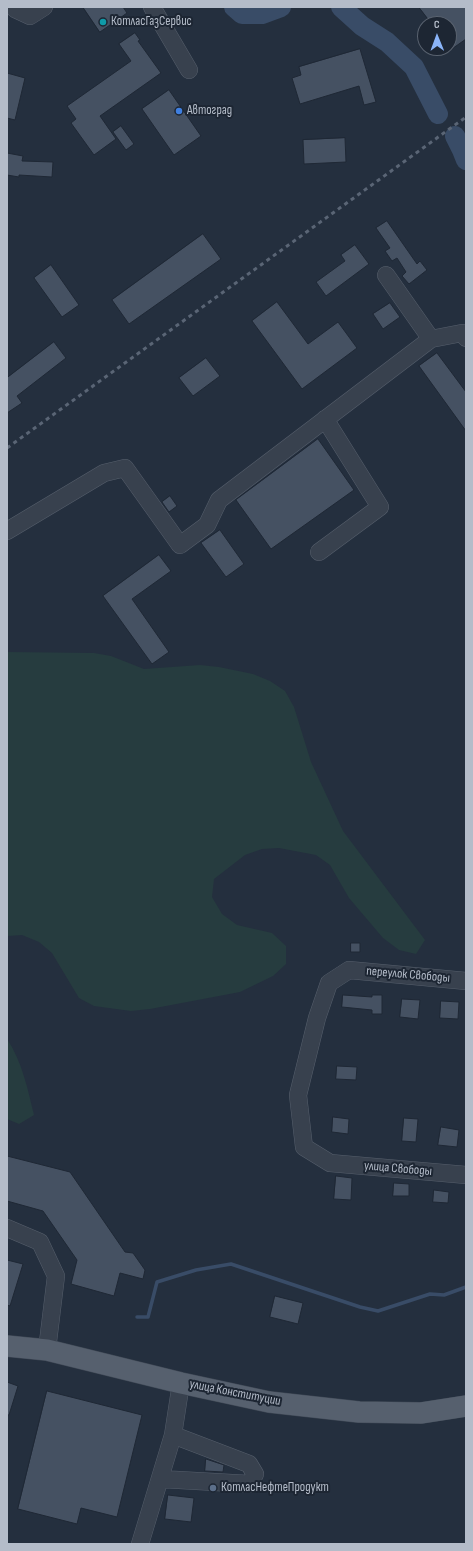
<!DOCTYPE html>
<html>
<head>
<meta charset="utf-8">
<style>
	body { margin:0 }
	#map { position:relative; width:473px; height:1551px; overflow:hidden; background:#242f3e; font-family:"Sofia Sans Condensed",sans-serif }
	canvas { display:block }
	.frame { position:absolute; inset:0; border:8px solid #b4bcc9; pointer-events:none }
	.north { position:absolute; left:417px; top:16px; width:40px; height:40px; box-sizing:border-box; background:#1d2633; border:1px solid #59626f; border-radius:50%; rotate:359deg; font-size:11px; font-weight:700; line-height:16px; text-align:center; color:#b4bcc9 }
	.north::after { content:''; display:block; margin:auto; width:14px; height:18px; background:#8ab4f8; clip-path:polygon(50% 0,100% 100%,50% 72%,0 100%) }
</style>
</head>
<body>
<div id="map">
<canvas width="473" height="1551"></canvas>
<div class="frame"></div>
<div class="north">С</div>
</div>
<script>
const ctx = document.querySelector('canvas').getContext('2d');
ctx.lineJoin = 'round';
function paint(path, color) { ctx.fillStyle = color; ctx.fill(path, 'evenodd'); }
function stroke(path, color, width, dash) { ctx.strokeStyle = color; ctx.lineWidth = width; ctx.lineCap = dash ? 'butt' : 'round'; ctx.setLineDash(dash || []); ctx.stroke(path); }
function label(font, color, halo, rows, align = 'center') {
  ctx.font = font + ' "Sofia Sans Condensed",sans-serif'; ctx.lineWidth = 4; ctx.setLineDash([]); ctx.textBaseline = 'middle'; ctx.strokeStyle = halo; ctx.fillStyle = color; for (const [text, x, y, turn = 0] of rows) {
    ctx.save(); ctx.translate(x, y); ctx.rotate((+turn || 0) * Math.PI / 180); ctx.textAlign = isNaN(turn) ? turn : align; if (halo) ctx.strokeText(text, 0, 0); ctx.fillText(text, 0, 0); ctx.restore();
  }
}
const green = new Path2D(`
	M7,652l87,1 17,3 33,13 56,-4 19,2 34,7 17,7 15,10 9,16 17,55 32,69 82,109 -9,14 -17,-4 -16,-12 -34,-40 -19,-33 -14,-10 -37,-7 -17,1 -17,6 -31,24 -2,18 10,17 15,11 35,8 14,13v18l-13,12 -33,16 -90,17 -19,2 -37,-5 -15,-8 -27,-45 -13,-11 -17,-7 -15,1z
	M7,1039c15,22 21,51 27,76l-15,9 -12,-5z`);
const stream = new Path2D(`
	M137,1317h11l9,-35 39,-12 35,-6 129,43 18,4 52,-17 14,1 22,-8`);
const river = new Path2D(`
	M234,7l8,7h20l19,-7
	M341,7l21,19 25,16 27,25 24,47
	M455,136l7,14 4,10`);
const building = new Path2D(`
	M83,7h40l4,6 -27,19z
	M419,7h47v32l-17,12v-27h-17z
	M135,33l5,7 -2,1 23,32 -61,43 16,23 -22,16 -23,-32 5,-4 -9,-13 64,-45 -12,-17z
	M360,49l16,53 -12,3 -5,-19 -59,18 -8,-26 9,-3 -2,-8z
	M7,73l18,5 -10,42 -8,-2z
	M169,90l32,46 -27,19 -32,-46z
	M121,126l13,18 -8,6 -13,-18z
	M345,138l1,24 -42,2 -1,-24z
	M7,153l16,3 -1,5 31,1 -1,15 -33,-2v2l-12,-2z
	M387,221l30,43 3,-3 7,9 -18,14 -7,-8 4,-4 -9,-14 -5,3 -7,-10 5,-3 -14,-20z
	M203,234l18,25 -92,65 -17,-24z
	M355,245l14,19 -43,32 -10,-14 29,-21 -4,-6z
	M51,265l28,40 -17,12 -28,-39z
	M277,302l31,42 30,-22 19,26 -55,41 -50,-68z
	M390,303l10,14 -17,12 -10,-15z
	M54,342l12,16 -49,38 5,7 -15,10v-35z
	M437,353l29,39v39l-47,-65z
	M206,358l14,18 -27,20 -14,-18z
	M318,439l36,51 -83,59 -35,-49z
	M170,496l7,10 -8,6 -7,-10z
	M220,530l24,34 -18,13 -25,-34z
	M159,555l12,16 -39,28 37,53 -17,12 -49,-68z
	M351,943h9v9h-9z
	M343,995l29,2v-2h10v19h-10v-4l-30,-3z
	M402,999l18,1 -2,19 -18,-2z
	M441,1001l18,1 -1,17 -18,-1z
	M337,1066l20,1 -1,13 -20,-1z
	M333,1117l16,2 -1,15 -16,-2z
	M404,1118l14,1 -2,23 -14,-1z
	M441,1127l18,3 -2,17 -19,-2z
	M7,1156l63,16 55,80 8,1 12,17 -2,9 -23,-6 -6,23 -43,-12 6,-24 -34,-49 -36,-10z
	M336,1176l16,2 -1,22 -17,-1z
	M394,1183l15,1v12h-16z
	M434,1190l15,2 -1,11 -15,-1z
	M7,1260l16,4 -13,42 -3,-1z
	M275,1296l28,7 -5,21 -28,-7z
	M7,1382l11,4 -9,29h-2z
	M47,1391l95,24 -25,102 -36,-9 -4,16 -59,-15z
	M206,1459l18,6 -1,7 -18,-1z
	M168,1495l26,3 -3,24 -26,-3z`);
const minor = new Path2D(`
	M14,7l1,2 15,7 14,-9
	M152,7l37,63
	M431,339l31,-6 4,5
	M7,531l97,-58 21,-5 55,77 27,-20 12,-25 212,-161 -45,-64
	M319,552l61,-45 -55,-88
	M466,981l-117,-11 -20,13 -12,35 -19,77 6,52 26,16 136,12
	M7,1228l33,14 16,34 -9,74
	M161,1479l89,5 5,-10 -6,-10 -76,-29
	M140,1544l33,-109 8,-52`);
const major = new Path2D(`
	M7,1346l40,4 134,33 88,19 90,10 62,1 45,-7`);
const rail = new Path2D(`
	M7,448l459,-331`);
const markers = [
	[103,22,4,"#0f9aa8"],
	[179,111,4,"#3f7fe0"],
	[213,1488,4,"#5c6f8a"]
];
const poiNames = [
	["КотласГазСервис",111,22],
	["Автоград",187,111],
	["КотласНефтеПродукт",221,1488]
];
const streetNames = [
	["переулок Свободы",408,975,5],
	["улица Свободы",398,1169,5],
	["улица Конституции",235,1393,11]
];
paint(green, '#263c3f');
stroke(stream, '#394c67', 3.5);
stroke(river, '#394c67', 20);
paint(building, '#455162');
stroke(building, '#1f2835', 1);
stroke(minor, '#565f6c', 18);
stroke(major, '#414a57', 22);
stroke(minor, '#38414e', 17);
stroke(major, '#56606e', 21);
stroke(rail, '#5a6575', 3, [4, 4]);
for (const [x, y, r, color] of markers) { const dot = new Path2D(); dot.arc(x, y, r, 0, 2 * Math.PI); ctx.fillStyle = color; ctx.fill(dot); stroke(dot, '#1d2633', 1.5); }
label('13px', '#b4bcc9', '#1d2633', poiNames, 'left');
label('13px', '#b4bcc9', '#1d2633', streetNames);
</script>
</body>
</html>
